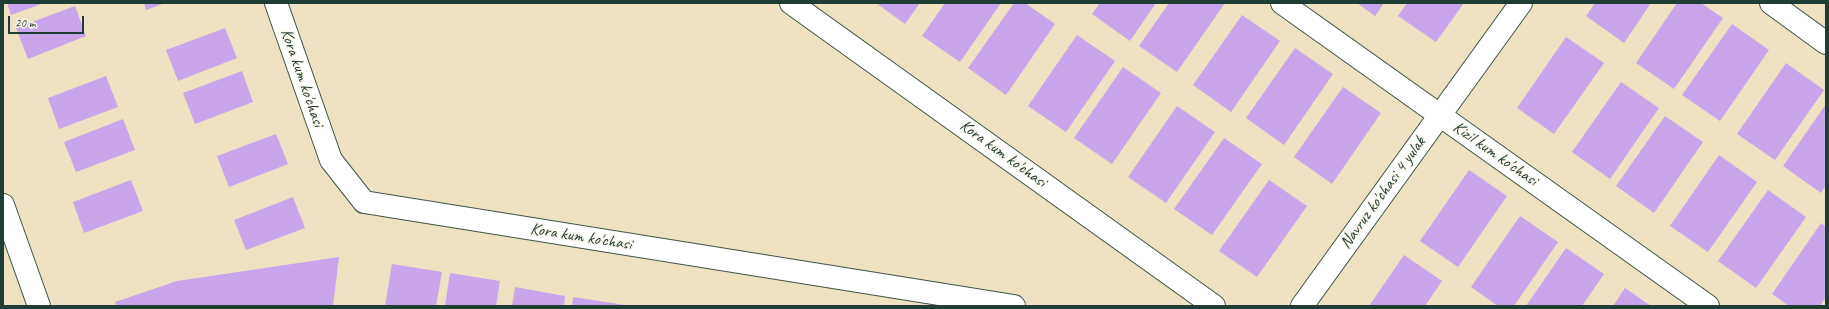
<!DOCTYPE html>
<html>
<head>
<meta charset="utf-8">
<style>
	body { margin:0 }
	#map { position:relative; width:1829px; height:309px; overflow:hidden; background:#eee2c2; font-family:Caveat,sans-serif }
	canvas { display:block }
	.frame { position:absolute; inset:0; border:4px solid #1f3d34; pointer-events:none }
	.scale { position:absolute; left:8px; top:16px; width:76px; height:18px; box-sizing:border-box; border:2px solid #1f3d34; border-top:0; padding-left:5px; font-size:12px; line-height:14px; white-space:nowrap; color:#1f3d34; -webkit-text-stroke:3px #fbf7ec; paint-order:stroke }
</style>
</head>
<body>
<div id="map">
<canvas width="1829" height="309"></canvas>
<div class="frame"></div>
<div class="scale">20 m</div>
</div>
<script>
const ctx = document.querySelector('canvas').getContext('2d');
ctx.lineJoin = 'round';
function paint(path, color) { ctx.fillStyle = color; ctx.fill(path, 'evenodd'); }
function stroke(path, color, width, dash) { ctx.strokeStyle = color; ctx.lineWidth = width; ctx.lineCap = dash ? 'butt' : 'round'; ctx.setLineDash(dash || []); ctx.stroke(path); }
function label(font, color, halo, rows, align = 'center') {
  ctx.font = font + ' Caveat,sans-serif'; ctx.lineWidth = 3; ctx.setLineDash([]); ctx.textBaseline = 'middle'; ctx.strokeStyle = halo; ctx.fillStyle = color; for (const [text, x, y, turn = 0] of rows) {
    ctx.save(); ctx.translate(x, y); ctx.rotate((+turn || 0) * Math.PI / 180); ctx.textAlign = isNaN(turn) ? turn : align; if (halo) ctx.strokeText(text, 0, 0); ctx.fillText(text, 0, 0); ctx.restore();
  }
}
const building = new Path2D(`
	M7,3h37l-33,12z
	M144,3h21l-19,7z
	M876,3h44l-15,21z
	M945,3h56l-41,59 -38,-26z
	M1014,3h11l30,21 -49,71 -38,-27z
	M1100,3h56l-26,38 -38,-27z
	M1169,3h56l-48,69 -38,-26z
	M1357,3h27l-9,13z
	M1407,3h57l-28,39 -38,-26z
	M1595,3h56l-27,40 -38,-27z
	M1677,3h24l22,15 -49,71 -38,-26z
	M75,6l11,30 -58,23 -12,-31z
	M1242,15l38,26 -49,71 -38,-27z
	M1732,24l37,26 -49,71 -38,-26z
	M225,28l12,30 -59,23 -12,-31z
	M1077,35l38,26 -49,71 -38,-26z
	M1566,37l38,26 -50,71 -37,-26z
	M1295,48l38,26 -49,71 -38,-27z
	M1786,63l38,27 -49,70 -38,-26z
	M1123,67l38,26 -49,71 -38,-26z
	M242,71l11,31 -58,22 -12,-31z
	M106,76l12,31 -59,22 -11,-31z
	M1621,82l38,26 -49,71 -38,-27z
	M1343,87l38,26 -49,71 -38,-27z
	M1826,104v81l-5,8 -38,-27z
	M1177,106l38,26 -49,71 -38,-26z
	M1665,116l38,26 -49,71 -38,-27z
	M123,119l12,31 -59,22 -12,-30z
	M276,134l12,30 -59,23 -12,-31z
	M1224,138l38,26 -50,71 -38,-26z
	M1719,155l38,27 -49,70 -38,-26z
	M1469,170l38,26 -49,71 -38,-26z
	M131,180l12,31 -59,22 -11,-31z
	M1269,180l38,26 -50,71 -38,-26z
	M1768,190l38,27 -50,71 -38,-27z
	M293,197l12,31 -59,22 -12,-30z
	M1520,216l38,26 -44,64h-16l-27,-19z
	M1821,223l5,4v70l-6,9h-31l-17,-12z
	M1566,248l38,26 -22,32h-56z
	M1404,255l38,26 -17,25h-56z
	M339,257l-6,49h-217l-1,-4 62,-21z
	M392,264l50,8 -6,34h-51z
	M450,273l50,8 -4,25h-51z
	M515,287l50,9 -1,10h-52z
	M1625,288l26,18h-38z
	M573,297l52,8v1h-53z`);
const minor = new Path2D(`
	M276,3l55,157 33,42 650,104
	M791,3l423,303
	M1282,3l426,303
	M1771,3l55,40
	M3,205l36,101
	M1302,306l219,-303`);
const streetNames = [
	["Kora kum ko'chasi",302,78,71],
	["Kora kum ko'chasi",1003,154,36],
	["Kizil kum ko'chasi",1495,154,35],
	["Navruz ko'chasi 4 yulak",1383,193,-54],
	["Kora kum ko'chasi",581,237,9]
];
paint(building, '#c9a5eb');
stroke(minor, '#3e5649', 24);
stroke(minor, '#fff', 22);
label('17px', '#1f3d34', '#fbf7ec', streetNames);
</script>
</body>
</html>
